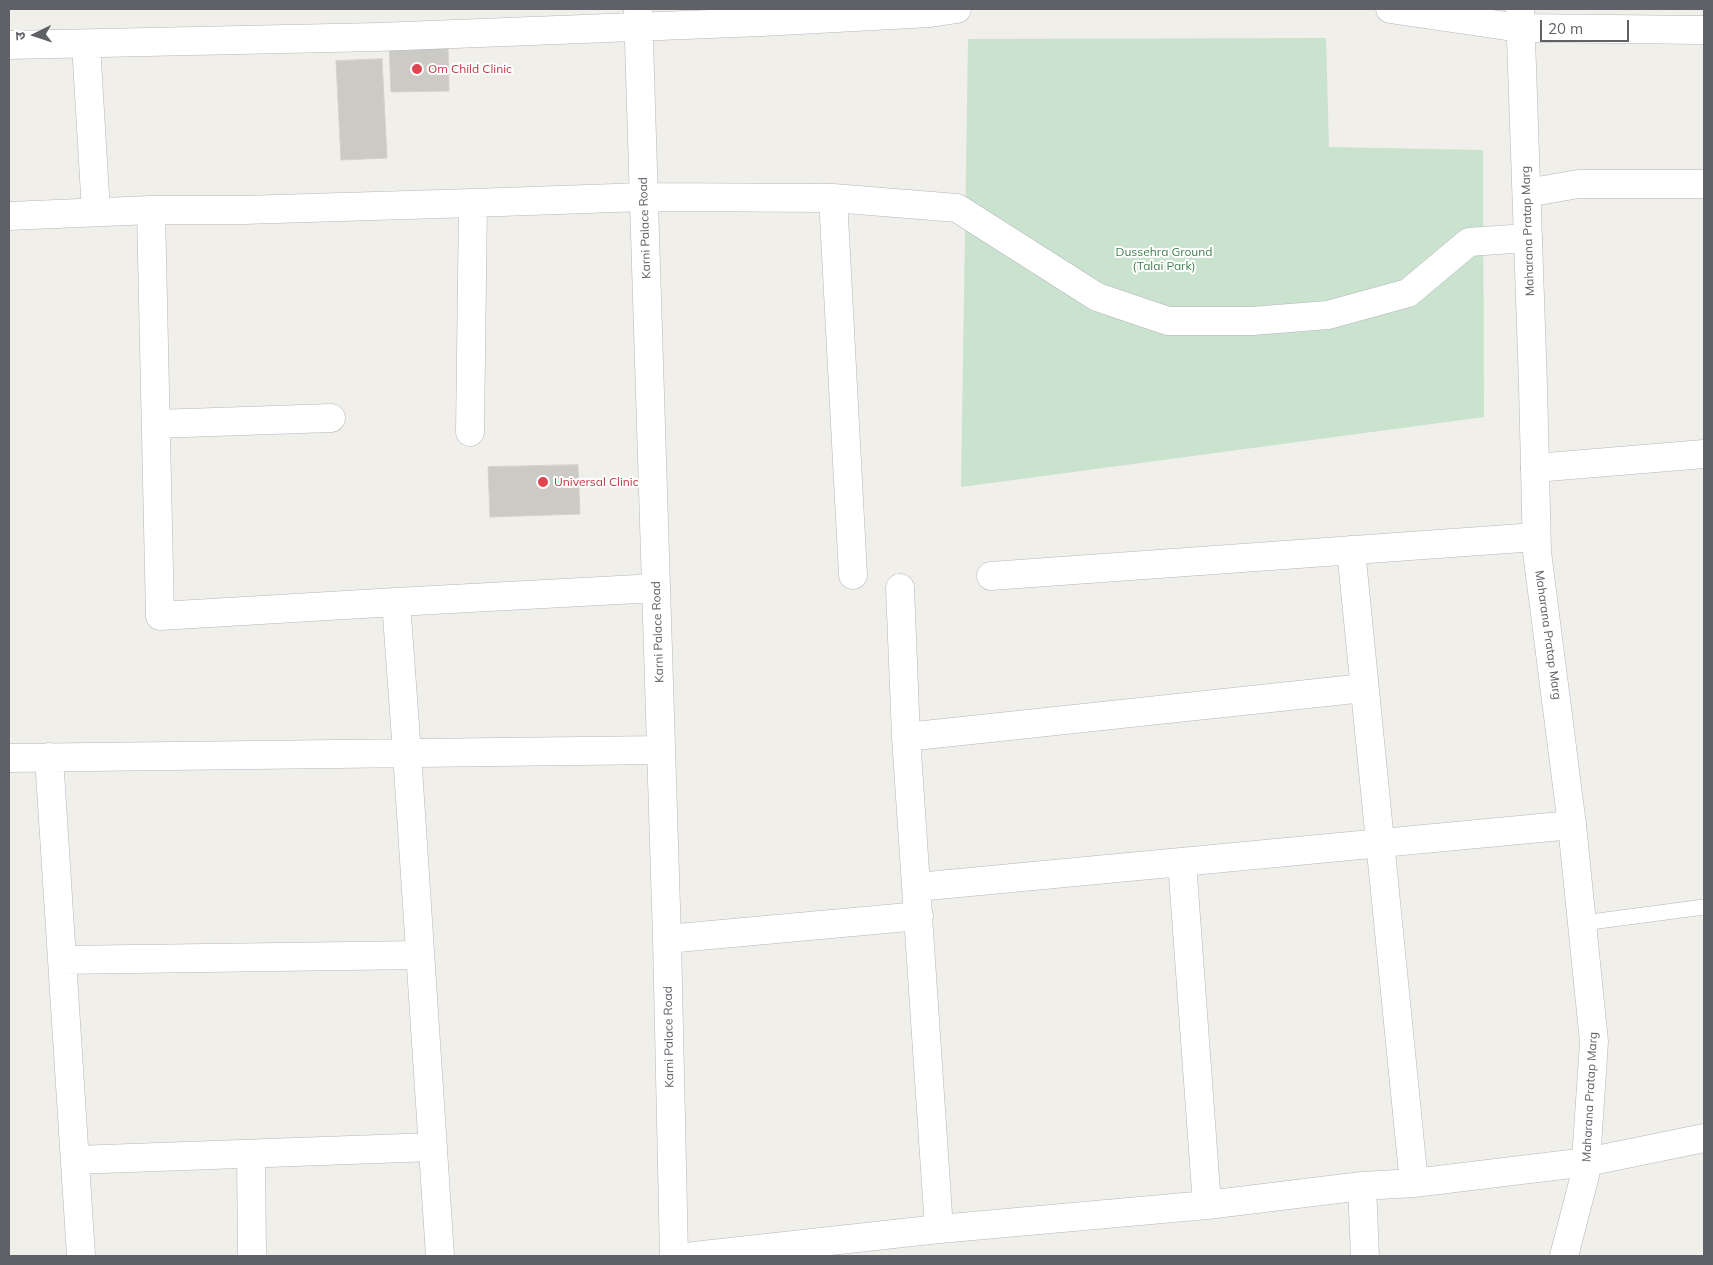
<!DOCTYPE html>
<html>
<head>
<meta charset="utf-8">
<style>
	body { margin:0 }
	#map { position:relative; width:1713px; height:1265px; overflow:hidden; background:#f0efe9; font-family:Mulish,"Noto Sans Devanagari",sans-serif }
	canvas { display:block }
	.frame { position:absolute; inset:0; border:10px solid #606167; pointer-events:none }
	.north { position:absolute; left:10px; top:10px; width:50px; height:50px; -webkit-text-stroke:4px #fff; paint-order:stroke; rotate:266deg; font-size:14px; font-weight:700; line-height:20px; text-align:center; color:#606167 }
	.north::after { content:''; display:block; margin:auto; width:18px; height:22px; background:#606167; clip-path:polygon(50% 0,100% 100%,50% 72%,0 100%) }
	.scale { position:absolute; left:1540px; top:20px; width:89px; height:22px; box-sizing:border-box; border:2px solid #606167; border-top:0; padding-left:6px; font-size:15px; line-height:18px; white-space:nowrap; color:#606167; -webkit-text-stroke:4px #fff; paint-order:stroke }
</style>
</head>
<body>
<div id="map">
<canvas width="1713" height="1265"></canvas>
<div class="frame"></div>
<div class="north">उ</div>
<div class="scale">20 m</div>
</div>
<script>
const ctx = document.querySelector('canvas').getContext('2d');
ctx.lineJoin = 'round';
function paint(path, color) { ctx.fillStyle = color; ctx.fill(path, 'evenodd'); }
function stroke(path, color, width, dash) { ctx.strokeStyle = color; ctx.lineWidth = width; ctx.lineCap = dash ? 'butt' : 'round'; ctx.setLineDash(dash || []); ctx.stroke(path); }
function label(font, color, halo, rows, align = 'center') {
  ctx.font = font + ' Mulish,sans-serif'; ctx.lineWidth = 4; ctx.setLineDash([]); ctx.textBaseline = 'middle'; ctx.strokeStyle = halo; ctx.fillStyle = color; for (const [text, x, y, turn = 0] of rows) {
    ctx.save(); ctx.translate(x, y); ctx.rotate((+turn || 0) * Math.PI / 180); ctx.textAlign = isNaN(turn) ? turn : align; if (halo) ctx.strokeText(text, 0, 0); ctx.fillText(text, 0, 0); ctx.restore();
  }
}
const green = new Path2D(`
	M1326,38l3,109 154,3 1,267 -523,70 7,-448z`);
const building = new Path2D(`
	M448,43l1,48 -58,1 -2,-47z
	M382,59l5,99 -46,2 -5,-99z
	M578,465l2,49 -90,3 -2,-50z`);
const service = new Path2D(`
	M1583,923l121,-16`);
const minor = new Path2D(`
	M638,9l29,930 7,317
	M1390,9l130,19 184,2
	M86,44l10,168
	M9,45l369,-8 384,-15 168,-9 27,-4
	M1527,193l51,-9h126
	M833,198l20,377
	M151,210l9,406 236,-14 11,151 33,503
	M9,216l142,-6h92l230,-7 171,-6 189,1 124,10 140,89 71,24h84l76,-6 80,-22 61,-51 59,-4
	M156,424l175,-6
	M470,432l3,-229
	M1535,468l169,-14
	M1351,550l63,633
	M991,576l545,-39
	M900,588l6,149 33,492
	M396,602l260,-14
	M906,737l458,-49
	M49,757l32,499
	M9,758l652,-8
	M1182,862l25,343
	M917,887l655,-62
	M667,939l252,-23
	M62,960l358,-5
	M251,1154l1,102
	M75,1160l358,-13
	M1362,1186l3,70
	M694,1256l245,-27 268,-24 155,-19 52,-3 173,-21 117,-24`);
const tertiary = new Path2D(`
	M1520,9l13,376 4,167 35,273 22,217 -9,133 -21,81`);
const markers = [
	[417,69,6,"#e0444e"],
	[543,482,6,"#e0444e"]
];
const healthNames = [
	["Om Child Clinic",428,69],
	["Universal Clinic",554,482]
];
const streetNames = [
	["Karni Palace Road",645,228,-92],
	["Maharana Pratap Marg",1528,231,-92],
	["Karni Palace Road",658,632,-92],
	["Maharana Pratap Marg",1548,635,82],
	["Karni Palace Road",669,1037,-91],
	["Maharana Pratap Marg",1590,1097,-87]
];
const parkNames = [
	["Dussehra Ground",1164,252],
	["(Talai Park)",1164,266]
];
paint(green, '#c9e3ce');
paint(building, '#cbcac5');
stroke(building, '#d4d2c8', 1);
stroke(service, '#b5b6bb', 16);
stroke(minor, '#b5b6bb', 29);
stroke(tertiary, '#b5b6bb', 29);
stroke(service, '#fff', 15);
stroke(minor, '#fff', 28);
stroke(tertiary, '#fff', 28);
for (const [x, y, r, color] of markers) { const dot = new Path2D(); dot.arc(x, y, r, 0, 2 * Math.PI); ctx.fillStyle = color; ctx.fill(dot); stroke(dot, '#fff', 2); }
label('12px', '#be3a42', '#fff', healthNames, 'left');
label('12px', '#606167', '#fff', streetNames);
label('12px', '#428351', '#fff', parkNames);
</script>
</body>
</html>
